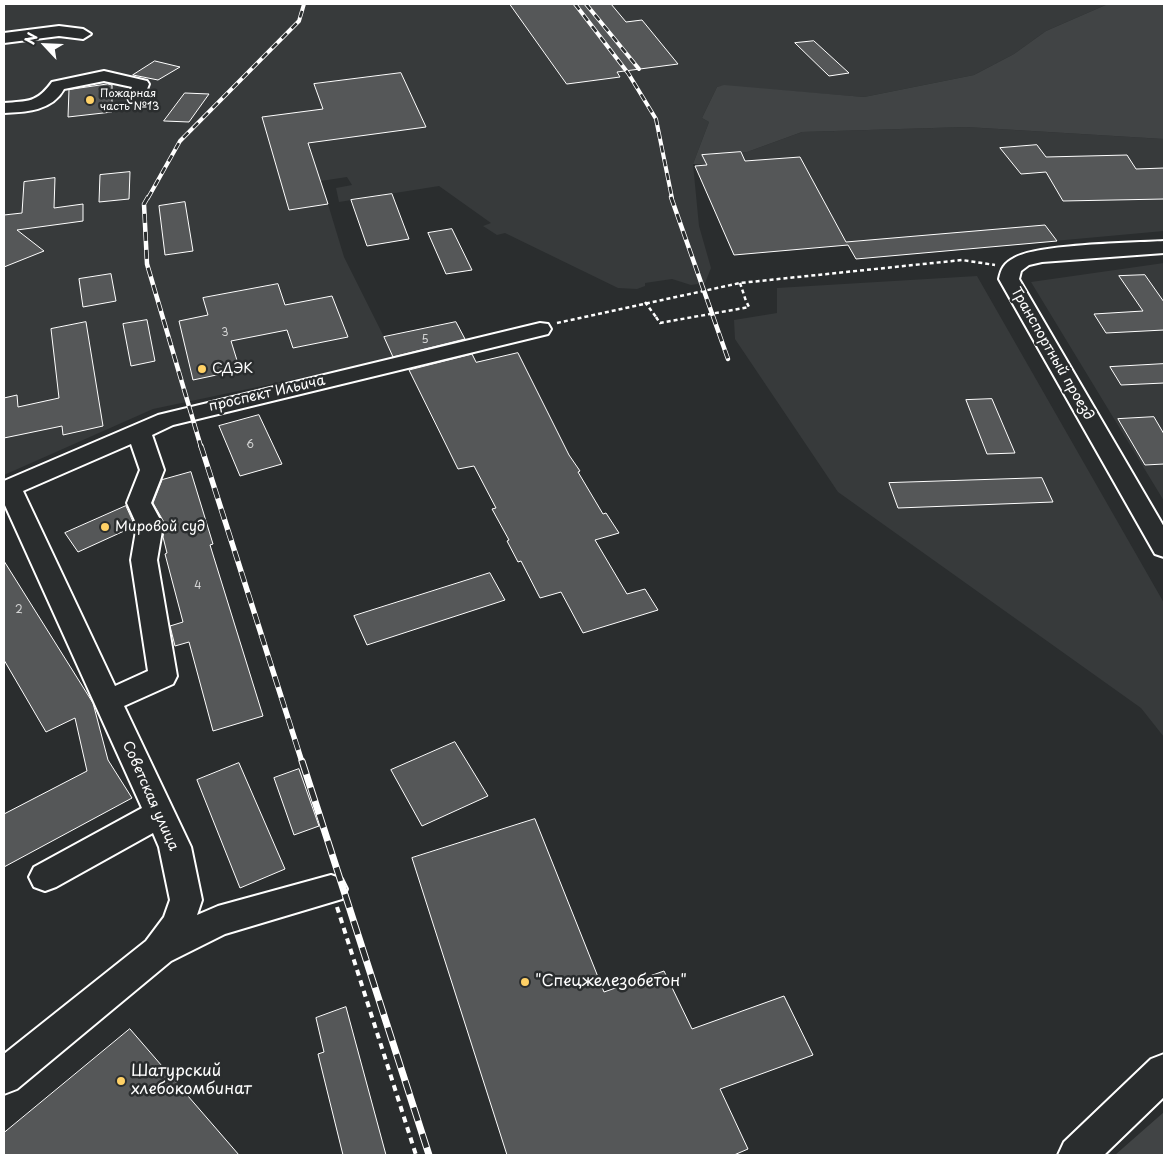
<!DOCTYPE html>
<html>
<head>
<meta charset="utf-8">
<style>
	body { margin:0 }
	#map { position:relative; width:1168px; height:1159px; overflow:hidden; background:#2a2d2e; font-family:"Playpen Sans",sans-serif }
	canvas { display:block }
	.frame { position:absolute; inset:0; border:5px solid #fff; pointer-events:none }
	.north { position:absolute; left:20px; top:20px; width:50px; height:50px; -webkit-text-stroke:4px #2a2d2e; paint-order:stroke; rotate:295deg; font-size:14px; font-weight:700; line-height:20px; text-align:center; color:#fff }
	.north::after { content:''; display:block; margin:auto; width:18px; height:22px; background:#fff; clip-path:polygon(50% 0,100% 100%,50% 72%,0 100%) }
</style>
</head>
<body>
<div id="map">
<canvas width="1168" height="1159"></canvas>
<div class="frame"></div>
<div class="north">N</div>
</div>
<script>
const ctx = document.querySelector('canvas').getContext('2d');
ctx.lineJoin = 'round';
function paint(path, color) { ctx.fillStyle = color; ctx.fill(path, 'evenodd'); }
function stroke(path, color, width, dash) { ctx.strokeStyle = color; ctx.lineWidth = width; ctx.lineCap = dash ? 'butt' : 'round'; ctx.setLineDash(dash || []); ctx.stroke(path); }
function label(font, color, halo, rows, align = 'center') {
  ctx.font = font + ' "Playpen Sans",sans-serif'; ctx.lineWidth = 5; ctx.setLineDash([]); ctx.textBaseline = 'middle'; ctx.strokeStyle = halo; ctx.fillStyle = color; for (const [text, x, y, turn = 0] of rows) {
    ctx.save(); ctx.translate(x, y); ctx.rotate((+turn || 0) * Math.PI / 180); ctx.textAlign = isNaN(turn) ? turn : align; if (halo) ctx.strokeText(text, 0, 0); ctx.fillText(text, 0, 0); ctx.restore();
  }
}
const built = new Path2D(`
	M4,4h1104l-62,27 -32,23 -40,21 -110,22 -140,-11 -7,1 -15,31 7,4 -16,42 6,62 12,42 -6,15 -14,2 -19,-6 -27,4v3l-8,3 -19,-1 -113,-55 -8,2 -14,-9 8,-3 -52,-37 -100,16 -3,-14 16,-3 -5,-8 -26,4 23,76 40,80 72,-15 11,21 -314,66 -149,66z
	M966,127l198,12v92l-308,28 -8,-14 -114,10 -39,-89 11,-1 -4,-10 45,-3 55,-20z
	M1164,263v238l-133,-219z
	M977,276l187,327v134l-23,-29 -303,-216 -103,-153 -1,-19 43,-7v-25z`);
const green = new Path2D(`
	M1108,4h56v135l-198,-12 -164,5 -55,20 -44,3 4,10 -14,-1 16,-42 -7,-4 15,-31 7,-2 140,12 110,-22 40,-21 32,-23z
	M1164,1112v43h-49z`);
const building = new Path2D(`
	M510,4h101l15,18 16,-2 36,44 -61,8 3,5 -53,7z
	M814,41l35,32 -20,3 -34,-33z
	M155,61l25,6 -22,13 -25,-5z
	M401,73l25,54 -118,16 20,61 -39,6 -27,-93 61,-8 -9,-25z
	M108,84l4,1v27l-44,5 1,-27z
	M185,93l24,1 -20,28 -25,-1z
	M1037,145l9,12 81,-2 9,14 28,-1v31l-101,2 -17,-29 -25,2 -21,-26z
	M741,152l4,9 55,-4 46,85 199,-17 12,16 -201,18 -8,-14 -114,10 -39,-89 12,-1 -5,-10z
	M130,172l-1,27 -30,3 1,-27z
	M55,178l-1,30 29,-4v17l-66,9 27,21 -40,16v-52l18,-2 2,-31z
	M392,194l17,45 -42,7 -16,-46z
	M185,202l8,49 -28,4 -6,-49z
	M452,229l20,41 -26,4 -18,-41z
	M111,274l5,27 -33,6 -4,-28z
	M1145,275l19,27v28l-58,3 -12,-19 49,-3 -24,-35z
	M278,284l7,21 47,-9 16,41 -55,11 -6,-18 -56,11 9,29 -47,10 -14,-59 29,-6 -5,-17z
	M147,320l8,41 -24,5 -8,-42z
	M86,322l17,104 -40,9 -1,-9 -58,12v-40l13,-3 1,12 41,-9 -8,-69z
	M456,322l9,17 -72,18 -9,-20z
	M518,353l51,102 11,16 -2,1 25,42 3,-1 13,20 -24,7 32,54 18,-5 13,21 -75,23 -22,-41 -21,6 -19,-37 -3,1 -11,-21 2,-1 -17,-31 4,-1 -22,-42 -16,3 -49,-99 63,-16 4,8z
	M1164,364v19l-43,2 -11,-18z
	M992,399l23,54 -28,1 -21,-54z
	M259,415l23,49 -42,12 -21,-50z
	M1154,417l10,17v30l-19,1 -27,-46z
	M191,472l22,72 -3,1 53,171 -50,15 -24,-89 -14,4 -5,-20 13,-4 -18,-68 2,-1 -4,-16 2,-13 -12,-21 9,-23z
	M1042,478l11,24 -155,6 -9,-25z
	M126,506l9,20 -57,26 -13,-19z
	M4,561l89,142 15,57 24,38 -128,69v-53l83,-43 -12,-53 -29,14 -42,-72z
	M490,573l15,27 -138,45 -13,-29z
	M455,742l33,54 -66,30 -31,-56z
	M239,763l46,106 -45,19 -43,-108z
	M299,769l20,57 -25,9 -20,-57z
	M535,819l69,173 60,-21 28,58 92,-33 29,59 -93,34 28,60 -14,6h-227l-95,-297z
	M346,1007l40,148h-43l-25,-101 6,-2 -8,-34z
	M130,1029l109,126h-235v-22z`);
const pathFar1 = new Path2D(`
	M740,283l6,18
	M645,302l11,15
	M557,323l183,-40 222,-23 33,5`);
const path = new Path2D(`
	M337,907l79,248`);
const minor = new Path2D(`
	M59,26l24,3 8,5 -8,5 -24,-3 -55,7v-10z
	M104,71l43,10 2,3 -7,18h-12l-2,-4 4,-11 -28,-6 -40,8c-12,22 -38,23 -60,24v-10c24,-2 33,0 48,-21z
	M1164,241v12l-122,9 -13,3 -8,6 -2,8 145,248v30l-9,-3 -156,-275c2,-10 5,-16 15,-21 23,-14 118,-15 150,-17z
	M540,323l8,1 3,5 -3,5 -375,91 -21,10 12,35 -13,33 12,22 -6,35 20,116 -4,8 -49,22 67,141 11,53 -5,15 21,-9 113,-31 11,4 5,10 -5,10 -117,35 -54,27 -154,128 -13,5v-40l142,-113 18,-24 6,-17 -11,-53 -6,-14 -97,54 -11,4 -11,-4 -5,-10 5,-10 108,-59 -138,-305v-22l154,-66zM131,444l9,26 -13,33 10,22 -6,35 17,111 -33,15 -92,-195z
	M1164,1054v43l-60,58h-46l6,-13 87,-83z`);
const railFar3 = new Path2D(`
	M575,4l53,69 28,46 16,79
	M586,4l53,65
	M148,198l32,-57 119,-120 5,-17`);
const railFar2 = new Path2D(`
	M148,197l-4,7 3,60 54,183
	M671,197l57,162`);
const railFar1 = new Path2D(`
	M201,446l101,316`);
const rail = new Path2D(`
	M302,761l127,394`);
const pathBridge = new Path2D(`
	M656,317l4,6 89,-16 -3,-6`);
const markers = [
	[90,100,5,"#ffd166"],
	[202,369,5,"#ffd166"],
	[105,527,5,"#ffd166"],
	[525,982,5,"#ffd166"],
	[121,1081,5,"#ffd166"]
];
const farPoinames = [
	["Пожарная",100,94],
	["часть №13",100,107]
];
const numberNames = [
	["3",225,333],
	["5",425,340],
	["6",250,445],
	["4",198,586],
	["2",19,610]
];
const streetNames = [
	["Транспортный проезд",1052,354,60],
	["проспект Ильича",267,394,-13],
	["Советская улица",150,796,66]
];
const poiNames = [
	["СДЭК",212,369],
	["Мировой суд",115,527]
];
const nearPoinames = [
	["\"Спецжелезобетон\"",535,982],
	["Шатурский",131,1072],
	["хлебокомбинат",131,1090]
];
paint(built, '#373a3b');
paint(green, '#414445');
paint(building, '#555758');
stroke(building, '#fff', 1);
stroke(minor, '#fff', 4);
stroke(pathFar1, '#fff', 2.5, [4, 3]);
stroke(path, '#fff', 4, [6, 5]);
paint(minor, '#2a2d2e');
stroke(railFar3, '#fff', 4);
stroke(railFar2, '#fff', 4.5);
stroke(railFar1, '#fff', 5.5);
stroke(rail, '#fff', 7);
stroke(railFar3, '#2a2d2e', 2.5, [7]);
stroke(railFar2, '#2a2d2e', 3, [9]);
stroke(railFar1, '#2a2d2e', 4, [11]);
stroke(rail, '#2a2d2e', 5, [14]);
stroke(pathBridge, '#fff', 2.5, [4, 3]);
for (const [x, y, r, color] of markers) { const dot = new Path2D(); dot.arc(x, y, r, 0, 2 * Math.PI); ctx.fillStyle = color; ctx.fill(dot); stroke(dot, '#2a2d2e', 2); }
label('11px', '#fff', '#2a2d2e', farPoinames, 'left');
label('11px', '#d4d5d5', null, numberNames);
label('14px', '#fff', '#2a2d2e', streetNames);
label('14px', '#fff', '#2a2d2e', poiNames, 'left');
label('16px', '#fff', '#2a2d2e', nearPoinames, 'left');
</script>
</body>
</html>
